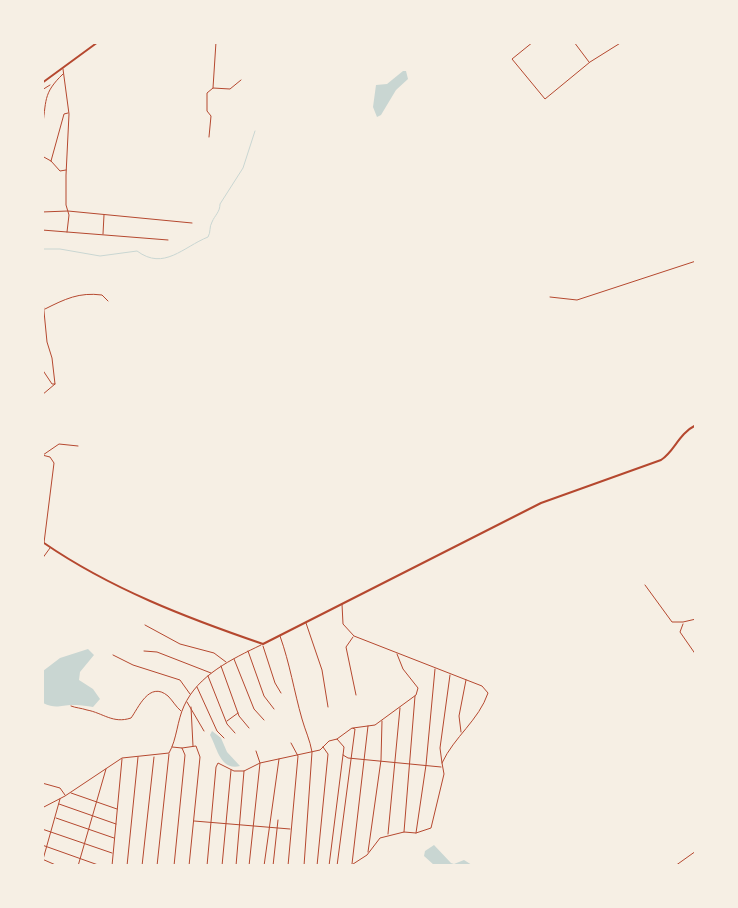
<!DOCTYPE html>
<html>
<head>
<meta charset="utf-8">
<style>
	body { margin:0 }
	#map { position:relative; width:738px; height:908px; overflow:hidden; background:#f6efe4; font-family:"Times New Roman",serif }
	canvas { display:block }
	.frame { position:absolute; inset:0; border:44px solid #f6efe4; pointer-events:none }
</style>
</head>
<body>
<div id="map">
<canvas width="738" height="908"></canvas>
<div class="frame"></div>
</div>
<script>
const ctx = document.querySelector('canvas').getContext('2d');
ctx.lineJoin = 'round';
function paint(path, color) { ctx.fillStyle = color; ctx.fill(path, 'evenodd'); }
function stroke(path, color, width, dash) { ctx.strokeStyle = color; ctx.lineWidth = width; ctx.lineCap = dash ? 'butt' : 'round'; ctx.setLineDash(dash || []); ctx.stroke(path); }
const water = new Path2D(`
	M403,71h3l2,8 -12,11 -15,25 -4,2 -4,-10 3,-22 11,-1z
	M88,649l6,6 -14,17 -1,8 14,9 7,10 -7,8c-6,-1 -12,-2 -17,-2 -15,-1 -18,5 -33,-2v-32l17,-13z
	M212,731l9,7 6,14 13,14c-20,5 -23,-19 -30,-31z
	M434,845l17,18 3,1 10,-4 8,5h-38l-10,-9 1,-5z`);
const stream = new Path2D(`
	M42,249h18l40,7 37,-5c27,20 46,-4 71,-14 3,-5 1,-10 4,-15 3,-7 8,-10 8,-18l23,-36 12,-37`);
const minor = new Path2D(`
	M533,42l-21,17 33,40 45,-37 32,-20
	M574,42l15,20
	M63,69l6,45 -3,61v30l3,10 -2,17
	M213,88l3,-46
	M42,90l8,-5
	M42,129c5,-28 0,-35 21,-55
	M209,137l2,-21 -4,-5v-18l6,-5 17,1 11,-9
	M42,156l9,5 9,10 6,-1
	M51,161l13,-47 4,-1
	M42,212l26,-1 124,12
	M42,230l126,10
	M103,234l1,-19
	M43,287v-15
	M42,291l5,51 5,16 3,26 -13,11
	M550,297l27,3 119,-39
	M45,309c20,-10 34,-17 57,-14l6,6
	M42,369l10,15h3
	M42,455l8,2 4,6 -10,80
	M43,455l16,-11 19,2
	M42,559l8,-11
	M645,585l27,37h11l13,-3
	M342,604l1,20 11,12 128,50 6,7c-9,27 -34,44 -46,70l2,11 -13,54 -15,5 -12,-1 -24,6 -13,17 -17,11
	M306,623l16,47 6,37
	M683,624l-3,8 16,23
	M145,625l35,19 34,9 12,9
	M280,636c10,28 14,55 22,83 3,11 8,21 10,33l-8,114
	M353,637l-7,10 10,48
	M263,646l12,37 6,10
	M144,651l13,1 54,21
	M248,651l16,45 10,13
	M113,655l20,10 47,15 10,14
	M234,659l20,50 10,11
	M221,666l18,50 10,12
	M208,676l19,48 8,9
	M197,687l20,44 7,7
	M187,702l17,29
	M71,706c5,2 10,2 16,4 16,3 26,14 44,8 7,-9 18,-38 37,-22 5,5 8,11 13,15
	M191,707l2,39
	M227,721l11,-8
	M353,728l22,-3 41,-30 2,-7 -15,-19 -6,-15
	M461,732l-2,-16 7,-36
	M172,747l10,1 3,7 -11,111
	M182,748l14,-2 4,11 -11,109
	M442,763l-2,-15 10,-73
	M42,783l18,5 5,7
	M71,793l46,16
	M59,804l57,20
	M42,808l23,-12 57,-38 47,-5c8,-14 8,-32 15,-47 14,-31 48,-47 77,-61
	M56,818l58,20
	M194,821l96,8
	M42,829l70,24
	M404,832l11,-136
	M416,833l10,-68 9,-96
	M388,834l12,-126
	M42,845l59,21
	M368,852l13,-92 1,-39
	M42,859l16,7
	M42,863l18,-64
	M352,864l16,-138
	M78,866l28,-97
	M112,866l10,-107
	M127,866l11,-109
	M142,866l12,-109
	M157,866l12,-112
	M207,866l9,-99 2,-4 16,8h10l16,-8 60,-13 9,-9 8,-2 7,8 -1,8 5,3 93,9
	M222,866l9,-96
	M236,866l8,-95
	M249,866l11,-103 -4,-12
	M264,866l15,-107
	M273,866l5,-46
	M288,866l10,-110 -7,-13
	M317,866l11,-112 -5,-7
	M329,866l14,-111
	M337,866l18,-137 -3,-1 -15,11
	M675,866l21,-15`);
const tertiary = new Path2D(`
	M42,83l56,-41
	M44,543c67,46 143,75 219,101l278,-141 120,-43c14,-9 17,-26 35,-35`);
paint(water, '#c9d6d2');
stroke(stream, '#c9d6d2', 1);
stroke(minor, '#b5482f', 1);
stroke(tertiary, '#b5482f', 2);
</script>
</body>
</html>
